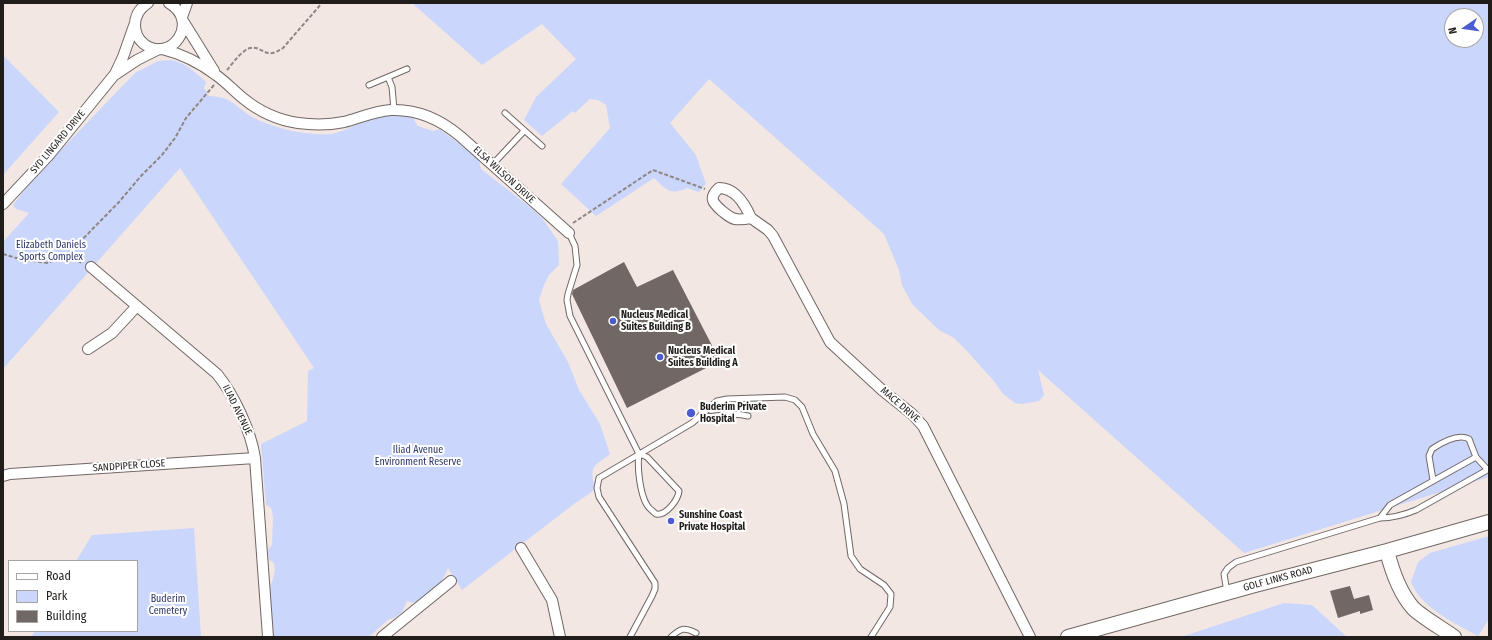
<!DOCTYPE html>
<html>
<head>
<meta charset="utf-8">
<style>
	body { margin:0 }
	#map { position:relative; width:1492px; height:640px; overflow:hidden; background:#f3e7e3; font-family:"Fira Sans Condensed",sans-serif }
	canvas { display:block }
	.frame { position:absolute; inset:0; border:4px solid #211d1b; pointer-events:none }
	.legend { position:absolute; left:8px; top:560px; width:130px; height:72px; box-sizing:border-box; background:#fff; border:1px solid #a6a5a4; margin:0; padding:5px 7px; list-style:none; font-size:12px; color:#211d1b }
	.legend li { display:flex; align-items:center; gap:8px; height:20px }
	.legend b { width:20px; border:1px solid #a6a5a4 }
	.north { position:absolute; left:1444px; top:8px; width:40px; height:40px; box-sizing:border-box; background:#fff; border:1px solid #a6a5a4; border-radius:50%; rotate:257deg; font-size:11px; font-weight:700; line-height:16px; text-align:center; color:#211d1b }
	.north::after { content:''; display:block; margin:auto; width:14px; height:18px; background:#4b5cd1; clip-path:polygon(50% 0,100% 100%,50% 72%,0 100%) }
</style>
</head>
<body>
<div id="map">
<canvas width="1492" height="640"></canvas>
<div class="frame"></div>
<ul class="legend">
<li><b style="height:5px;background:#fff"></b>Road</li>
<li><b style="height:11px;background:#cbd6fc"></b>Park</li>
<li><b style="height:11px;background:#716764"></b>Building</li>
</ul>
<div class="north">N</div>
</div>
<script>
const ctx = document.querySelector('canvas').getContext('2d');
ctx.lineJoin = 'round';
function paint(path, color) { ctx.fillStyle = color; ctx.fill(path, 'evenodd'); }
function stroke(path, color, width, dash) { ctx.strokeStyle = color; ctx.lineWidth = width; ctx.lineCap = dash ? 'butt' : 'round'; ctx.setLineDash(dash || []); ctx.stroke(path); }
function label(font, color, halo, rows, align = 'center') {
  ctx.font = font + ' "Fira Sans Condensed",sans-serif'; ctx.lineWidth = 4; ctx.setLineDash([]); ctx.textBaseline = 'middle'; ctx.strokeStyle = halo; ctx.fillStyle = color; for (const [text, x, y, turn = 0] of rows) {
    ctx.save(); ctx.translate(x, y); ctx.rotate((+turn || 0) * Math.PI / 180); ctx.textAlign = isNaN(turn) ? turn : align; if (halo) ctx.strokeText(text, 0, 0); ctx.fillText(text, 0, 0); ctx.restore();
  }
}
const green = new Path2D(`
	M412,3h1077v474l-245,76 -206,-183 6,25 -5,6 -16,3 -8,-1 -12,-9 -10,-14 -27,-30 -12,-12 -15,-8 -27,-26 -10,-19 -3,-15 -15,-36 -175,-155 -39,44 26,32 10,29 -7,8 -12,-4c-16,8 -22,1 -33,-10l-58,38 -35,-32 49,-56 -4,-23 -8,-5 -8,-1 -15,14 -2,-2 -31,25 -18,-16 12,-23 40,-38 -34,-35 -60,41zM1452,16h24v24h-24z
	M3,55l56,57 -56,63z
	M171,60c15,3 24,12 35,22l-2,6 5,8c24,1 25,10 43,21 19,10 41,15 62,17 7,0 15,1 22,-1 18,-5 35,-18 55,-19 6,0 14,2 21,3l6,9 15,5 6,-2 17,12 23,19 2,9 49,38 12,11 16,23 1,24 -10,10 -5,10 -5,15 3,11 4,13 22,38 11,28 21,34 10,30c-4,4 -11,7 -15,12 -6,8 1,17 -2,25l-19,13 -112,86 -14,-22 -10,21 -15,10 -10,4 -6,-2 -5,11 -6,5 -8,3 -19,17h-99c-1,-8 3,-18 2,-25 -1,-6 -3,-12 -3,-19 1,-12 8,-17 5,-30l-5,-3 -1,-10 4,-5 1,-26 -1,-9 -2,-3 -4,-2 -5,-61 46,-23 1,-50 6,-3 -134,-200 -177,201v-127l26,-29 -13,-4 -3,-4 19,-25 103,-107 23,-12z
	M194,528l7,109h-170l4,-6h102v-70h-61l16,-26z
	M1489,536v83l-11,17c-22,-12 -58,-29 -67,-54l7,-20 12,-9z
	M1284,603l28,2 35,32h-166z`);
const building = new Path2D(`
	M624,262l13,25 36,-17 47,91 -93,47 -55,-114 1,-4z
	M1350,586l4,13 15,-4 4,15 -13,4v-3l-22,7 -8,-27z`);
const path = new Path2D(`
	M227,70c6,-7 14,-19 23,-22 13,-3 14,13 33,0l39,-45
	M573,223l80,-53 52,19
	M69,253l12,10
	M3,254l20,6 25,3 21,-10 50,-51 22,-26 21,-21 13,-17 11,-20 28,-33`);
const lane = new Path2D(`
	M388,77l4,10 2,23
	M369,85l38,-16
	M505,113l37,33
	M492,165l32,-34
	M569,233l6,13 2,19 -9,29 -1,6 3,16 69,138c-2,13 1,40 8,51 2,4 6,6 9,9 10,2 22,-14 23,-23l-32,-34 -8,-3
	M700,418c16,-2 33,-6 48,-2
	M1433,480l-4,-24 3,-7c9,-6 26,-16 37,-10l7,18
	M1380,518l10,-13 86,-48 11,12
	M1227,592l-3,-18 4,-6 8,-6 144,-44c13,0 24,-3 36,-8l73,-41
	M630,637l22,-41 3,-7v-6l-56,-86 -2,-9 2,-10 93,-55 25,-22 10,-2 58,-2 10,3 7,7 11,27 22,37 9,33 7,52 9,13 24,16 7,9 -1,13 -19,30
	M671,637c10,-9 13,-10 25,-4`);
const street = new Path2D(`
	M148,3c-8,5 -13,13 -13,22 0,8 4,15 9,19 27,20 57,-22 25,-41
	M182,17l5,-14
	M183,21l31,50
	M162,49c20,5 38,14 54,26 10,7 18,16 28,24 16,13 34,21 54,24 15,2 31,2 46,-1 15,-4 31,-11 47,-12 26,-1 50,10 69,26l109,97
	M116,74l21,-14 22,-11
	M719,188c16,0 26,16 32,30 -5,1 -11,2 -16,1 -5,-1 -9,-5 -13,-8 -9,-8 -14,-13 -3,-23z
	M3,204l46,-49 66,-81 8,-17 12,-34
	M751,218l17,12 5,6 57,106 52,48 30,24 11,12 107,211
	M91,267l126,107c17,21 34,57 38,84l13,179
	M88,349l24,-16 25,-27
	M3,476l7,-2 245,-16
	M521,548l31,52 8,37
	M382,637l69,-56`);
const secondary = new Path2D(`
	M1387,551c5,20 12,41 26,57 9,9 30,21 41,29
	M1068,637l187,-52 132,-34 102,-29`);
const markers = [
	[613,321,4,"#4b5cd1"],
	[660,357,4,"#4b5cd1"],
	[691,413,5,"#4b5cd1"],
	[671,521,4,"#4b5cd1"]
];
const streetNames = [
	["SYD LINGARD DRIVE",58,142,-50],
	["ELSA WILSON DRIVE",504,175,42],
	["MACE DRIVE",900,405,41],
	["ILIAD AVENUE",237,410,64],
	["SANDPIPER CLOSE",129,466,-4],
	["GOLF LINKS ROAD",1278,579,-15]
];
const parkNames = [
	["Elizabeth Daniels",51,245],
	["Sports Complex",51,257],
	["Iliad Avenue",418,450],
	["Environment Reserve",418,462],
	["Buderim",168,599],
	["Cemetery",168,611]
];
const poiNames = [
	["Nucleus Medical",621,315],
	["Suites Building B",621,327],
	["Nucleus Medical",668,351],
	["Suites Building A",668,363],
	["Buderim Private",700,407],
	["Hospital",700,419],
	["Sunshine Coast",679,515],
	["Private Hospital",679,527]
];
paint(green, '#cbd6fc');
paint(building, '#716764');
stroke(lane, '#716764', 7);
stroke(street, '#716764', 12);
stroke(secondary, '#716764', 16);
stroke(path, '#8e8683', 2, [4, 2]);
stroke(lane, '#fff', 5);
stroke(street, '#fff', 10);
stroke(secondary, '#fff', 14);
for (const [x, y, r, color] of markers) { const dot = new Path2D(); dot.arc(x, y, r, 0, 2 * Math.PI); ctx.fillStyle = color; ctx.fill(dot); stroke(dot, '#fff', 1.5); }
label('10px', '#211d1b', '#fff', streetNames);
label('10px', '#2b3566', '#fff', parkNames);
label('bold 10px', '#211d1b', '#fff', poiNames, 'left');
</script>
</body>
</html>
